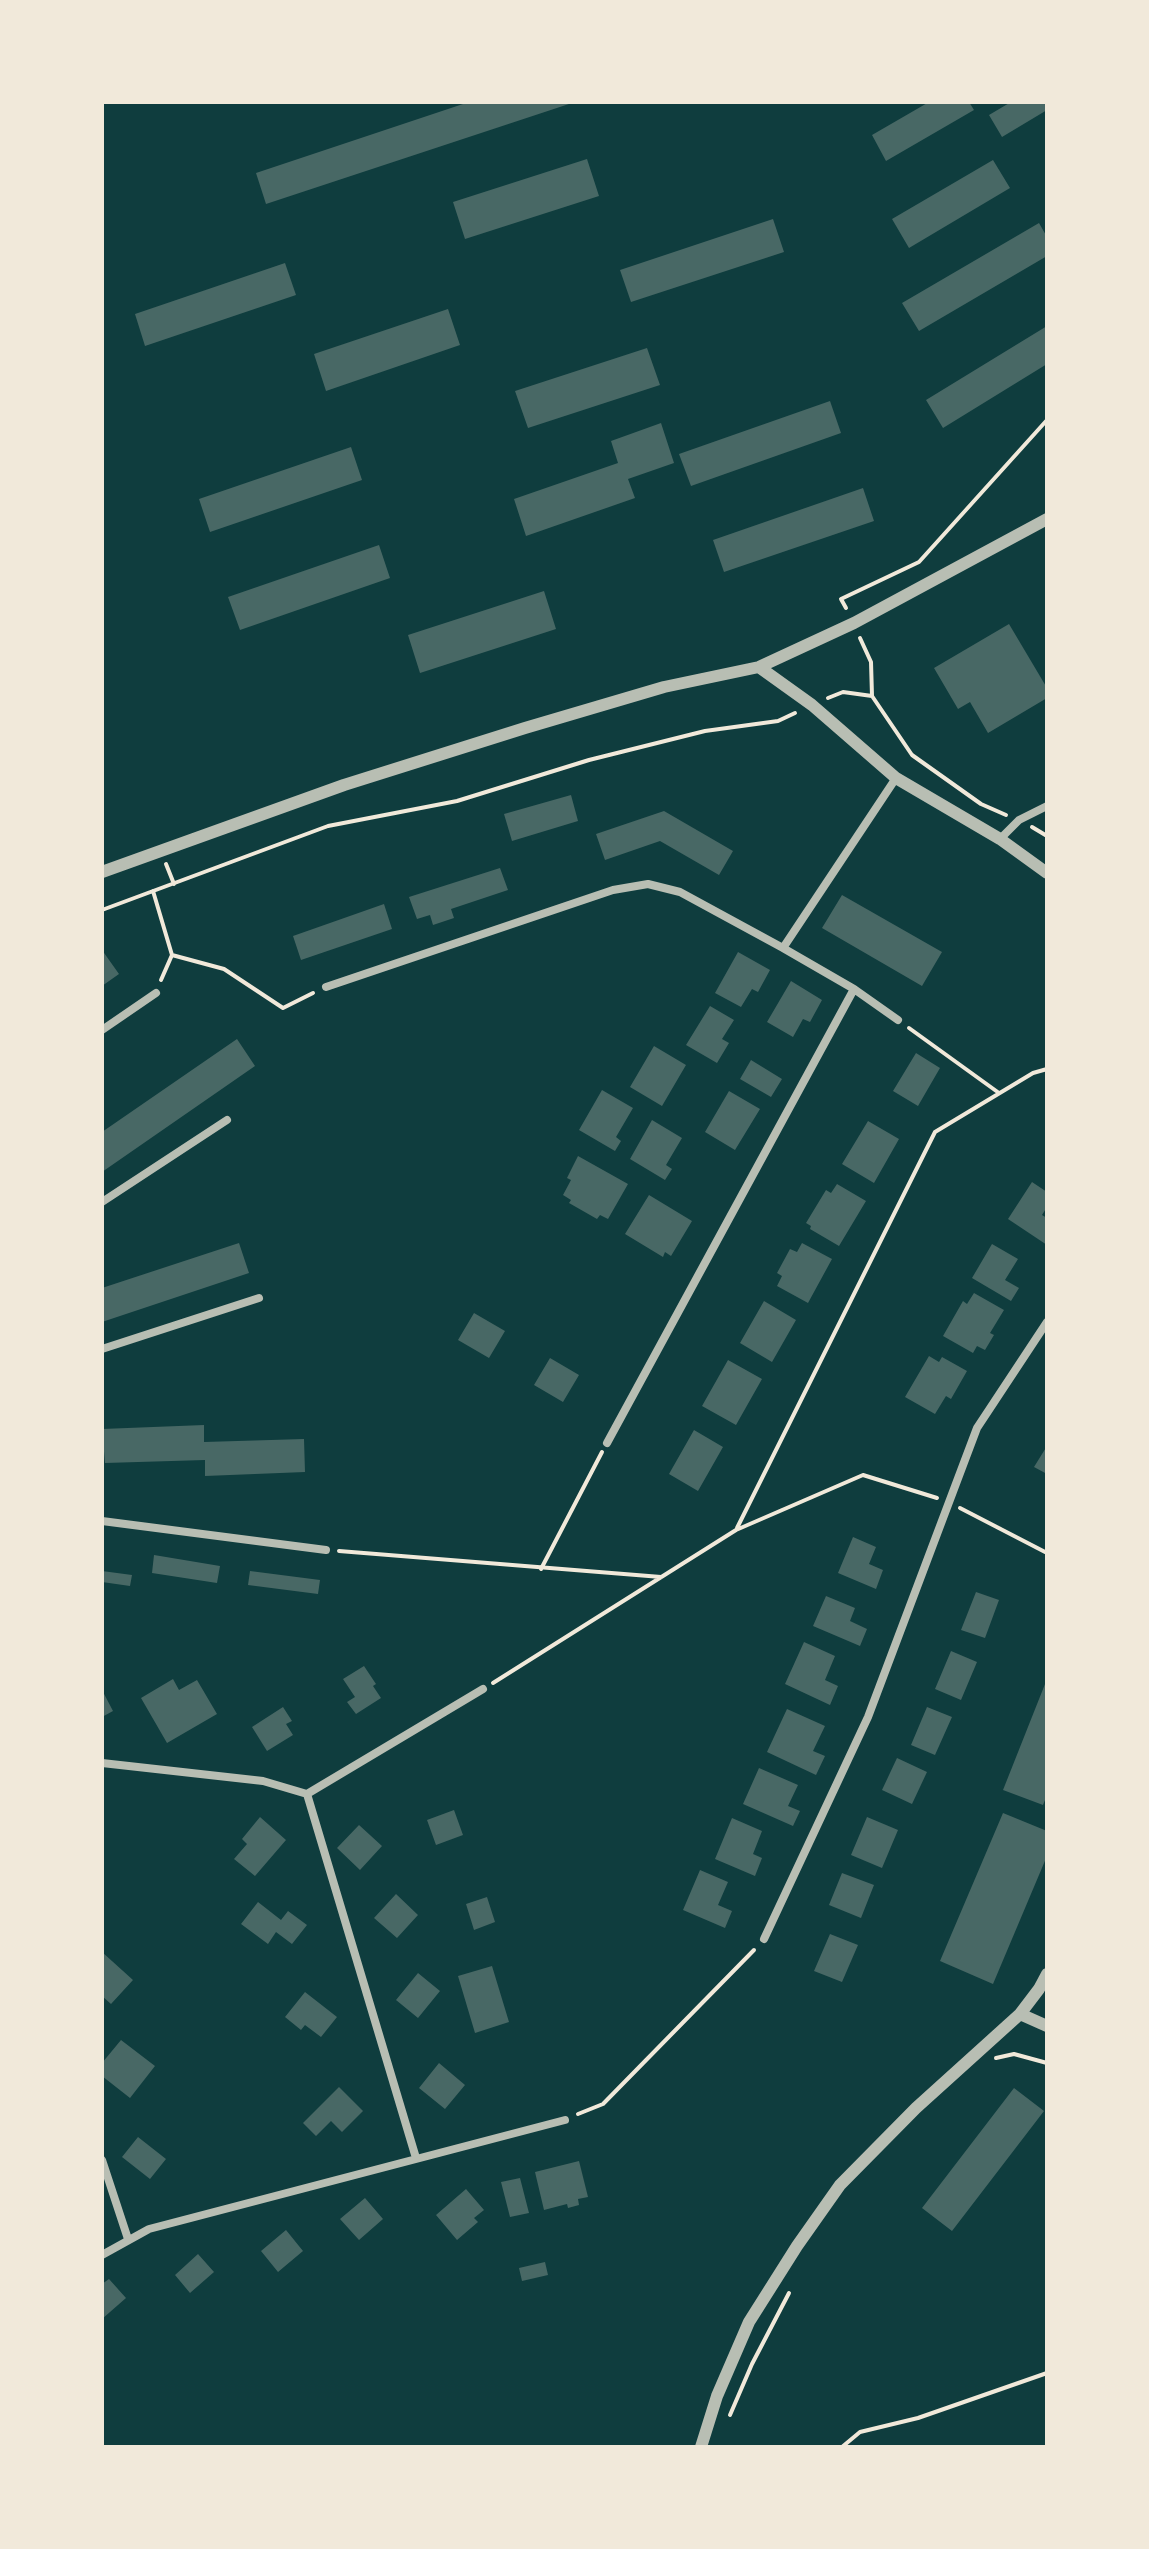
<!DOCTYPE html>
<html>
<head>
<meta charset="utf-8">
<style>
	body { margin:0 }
	#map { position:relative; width:1149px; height:2549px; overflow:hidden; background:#0f3d3e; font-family:Arial,sans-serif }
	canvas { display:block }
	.frame { position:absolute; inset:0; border:104px solid #f1e9da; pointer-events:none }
</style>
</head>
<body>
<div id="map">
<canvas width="1149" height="2549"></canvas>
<div class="frame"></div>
</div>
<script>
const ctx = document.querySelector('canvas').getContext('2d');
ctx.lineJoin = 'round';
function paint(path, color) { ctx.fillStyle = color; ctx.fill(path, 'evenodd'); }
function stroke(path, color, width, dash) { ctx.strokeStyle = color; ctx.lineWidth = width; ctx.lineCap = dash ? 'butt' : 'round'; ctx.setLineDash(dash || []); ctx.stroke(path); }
const building = new Path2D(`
	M469,102l103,1 -306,101 -10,-31z
	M929,102h40l5,8 -88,51 -14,-26z
	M1011,102h36v8l-45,27 -13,-22z
	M587,159l12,37 -134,43 -12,-37z
	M993,160l17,28 -101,60 -17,-29z
	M773,219l11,33 -153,50 -11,-32z
	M1039,223l8,14v19l-128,75 -17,-28z
	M285,263l11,32 -151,51 -10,-32z
	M448,309l12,36 -134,46 -12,-37z
	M1047,326v38l-104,64 -17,-28z
	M647,348l13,37 -132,43 -13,-37z
	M830,401l11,32 -150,53 -12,-32z
	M661,423l13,40 -46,16 7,19 -109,38 -12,-37 104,-36 -7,-22z
	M351,447l11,33 -152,52 -11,-33z
	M863,488l11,33 -150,51 -11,-32z
	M379,545l11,33 -150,52 -12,-33z
	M544,591l12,38 -136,44 -12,-38z
	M1009,624l38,64v10l-59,35 -18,-31 -12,7 -24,-41z
	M571,795l7,26 -66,20 -8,-27z
	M664,811l69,40 -14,24 -59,-34 -55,19 -9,-26z
	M500,868l8,22 -57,19 3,9 -21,7 -3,-10 -13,4 -8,-22z
	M842,895l100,57 -20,34 -100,-58z
	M384,904l8,25 -91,31 -8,-24z
	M102,950l17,24 -17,12z
	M738,952l32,18 -12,22 -6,-3 -11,18 -26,-14z
	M791,981l31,19 -12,22 -7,-3 -10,18 -26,-15z
	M710,1006l24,14 -12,19 7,4 -12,20 -31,-18z
	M237,1039l18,27 -153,106v-40z
	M654,1046l32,19 -24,41 -32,-19z
	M916,1053l24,15 -22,38 -25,-15z
	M751,1060l31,19 -11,18 -31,-18z
	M602,1090l31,18 -17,29 5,4 -6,10 -36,-21z
	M729,1091l31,18 -25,41 -30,-18z
	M652,1120l30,18 -16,27 6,4 -7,11 -35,-21z
	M868,1121l31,18 -25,44 -32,-19z
	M578,1156l50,28 -20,35 -8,-4 -3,4 -28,-16 2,-3 -8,-5 8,-15 -4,-2z
	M1032,1182l15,10v15l-5,8 5,3v27l-39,-26z
	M837,1184l29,17 -27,45 -29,-17 1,-3 -5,-3 20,-33 5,3z
	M649,1195l43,26 -21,35 -6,-4 -2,5 -38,-23z
	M239,1243l10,30 -147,49v-34z
	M802,1243l30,16 -24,44 -31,-17 5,-10 -5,-3 13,-24 7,3z
	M992,1244l26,15 -13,21 14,8 -8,13 -39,-23z
	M974,1293l30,17 -14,23 4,2 -9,15 -8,-4 -4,7 -30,-17 20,-35 4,3z
	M764,1301l32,19 -24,42 -32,-19z
	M474,1313l31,18 -16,27 -31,-18z
	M929,1356l10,6 3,-5 25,14 -16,28 -5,-3 -11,18 -30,-17z
	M550,1358l29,17 -16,27 -29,-17z
	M728,1360l34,19 -26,46 -34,-19z
	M204,1425v17l100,-3 1,33 -100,4v-16l-100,3 -3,-34z
	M694,1430l29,17 -25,44 -29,-17z
	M1047,1446v28l-13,-7z
	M853,1537l23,10 -7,17 14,6 -7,19 -38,-16z
	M154,1555l66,11 -3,17 -65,-10z
	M102,1571l30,4 -2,11 -28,-4z
	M250,1571l70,9 -2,14 -70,-9z
	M976,1592l23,8 -14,38 -24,-8z
	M826,1596l29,12 -5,13 17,8 -7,17 -47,-20z
	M804,1642l31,14 -10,24 13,6 -8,19 -45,-21z
	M951,1651l26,11 -16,38 -26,-11z
	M364,1666l12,18 -3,2 8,12 -25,16 -9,-12 8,-5 -12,-18z
	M173,1679l6,11 18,-10 20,34 -50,29 -26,-45z
	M1047,1679v116l-4,10 -40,-15z
	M102,1690l11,21 -11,6z
	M283,1707l9,14 -6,3 7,11 -26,16 -15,-24z
	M927,1707l25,10 -17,38 -24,-10z
	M787,1709l38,17 -12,25 12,5 -9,19 -49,-23z
	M897,1758l30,14 -15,32 -30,-14z
	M759,1768l39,17 -10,21 12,5 -7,15 -50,-22z
	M454,1810l9,25 -27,10 -9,-25z
	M1003,1813l44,18v25l-54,128 -53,-23z
	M260,1817l26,23 -31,36 -21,-17 13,-15 -5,-5z
	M867,1817l31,13 -16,38 -31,-13z
	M732,1818l30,13 -9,23 9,4 -7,18 -40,-17z
	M359,1825l23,21 -22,24 -23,-22z
	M700,1870l28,12 -10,23 14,6 -7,17 -42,-18z
	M842,1873l32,12 -13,33 -32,-13z
	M396,1894l22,21 -21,23 -23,-20z
	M487,1897l8,25 -21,8 -8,-26z
	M258,1902l23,18 7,-9 19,14 -15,19 -16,-12 -8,12 -27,-20z
	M830,1934l28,11 -16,37 -28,-11z
	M102,1952l31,28 -22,24 -9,-8z
	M492,1966l17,56 -34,11 -17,-57z
	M418,1973l22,18 -22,27 -22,-18z
	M305,1992l32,25 -16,20 -16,-12 -4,5 -16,-13z
	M121,2040l34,26 -25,32 -28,-22v-13z
	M439,2063l26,22 -20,24 -26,-21z
	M339,2087l24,24 -21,21 -11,-11 -15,15 -13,-13z
	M1014,2088l30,23 -92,120 -30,-23z
	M138,2137l28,22 -16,20 -28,-22z
	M579,2161l9,36 -10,2 1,6 -11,3 -1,-4 -23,6 -9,-38z
	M520,2178l9,35 -19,4 -9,-35z
	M466,2189l18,21 -10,8 4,4 -21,18 -21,-25z
	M365,2198l18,21 -24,21 -19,-21z
	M286,2230l17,21 -25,21 -17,-21z
	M198,2254l16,18 -24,21 -15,-18z
	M545,2262l3,13 -26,6 -3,-13z
	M109,2279l17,19 -24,21v-35z`);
const path = new Path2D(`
	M846,608l-5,-9 78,-37 128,-142
	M860,638l11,24 1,34 40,59 69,49 25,11
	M828,698l15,-6 29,4
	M1032,827l15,9
	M166,864l8,20
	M153,891l19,64 -11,25
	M102,910l226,-84 129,-25 132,-41 116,-29 73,-10 17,-8
	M172,955l52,14 59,39 30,-15
	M909,1028l90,65
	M960,1508l87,45
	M737,1528l198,-396 98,-59 14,-4
	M339,1551l322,26
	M541,1569l61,-117
	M493,1683l243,-153 127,-55 74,23
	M996,2058l18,-4 33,9
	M578,2114l25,-10 151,-154
	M730,2415l22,-51 37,-71
	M842,2447l18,-15 58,-14 129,-45`);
const minor = new Path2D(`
	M1000,839l19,-19 28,-14
	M326,987l287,-97 35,-6 32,8 103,56
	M854,989l44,31
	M102,1030l54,-37
	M102,1202l125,-82
	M102,1349l157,-51
	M607,1443l247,-454 -71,-41 113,-170
	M102,1521l224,29
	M102,1763l161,18 44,13 176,-105
	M307,1794l109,364
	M764,1939l104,-222 109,-289 70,-106
	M102,2160l26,79
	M102,2255l47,-26 416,-109`);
const tertiary = new Path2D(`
	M759,667l53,38 84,73 104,61 47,34
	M102,872l242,-87 181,-57 139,-41 95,-20 95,-44 193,-104
	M1020,2014l27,12
	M701,2447l16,-51 32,-74 48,-76 43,-61 76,-77 104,-94 19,-25 8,-15`);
paint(building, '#486865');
stroke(path, '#f1e9da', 4);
stroke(minor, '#b8beb3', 8);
stroke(tertiary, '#b8beb3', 12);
</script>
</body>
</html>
